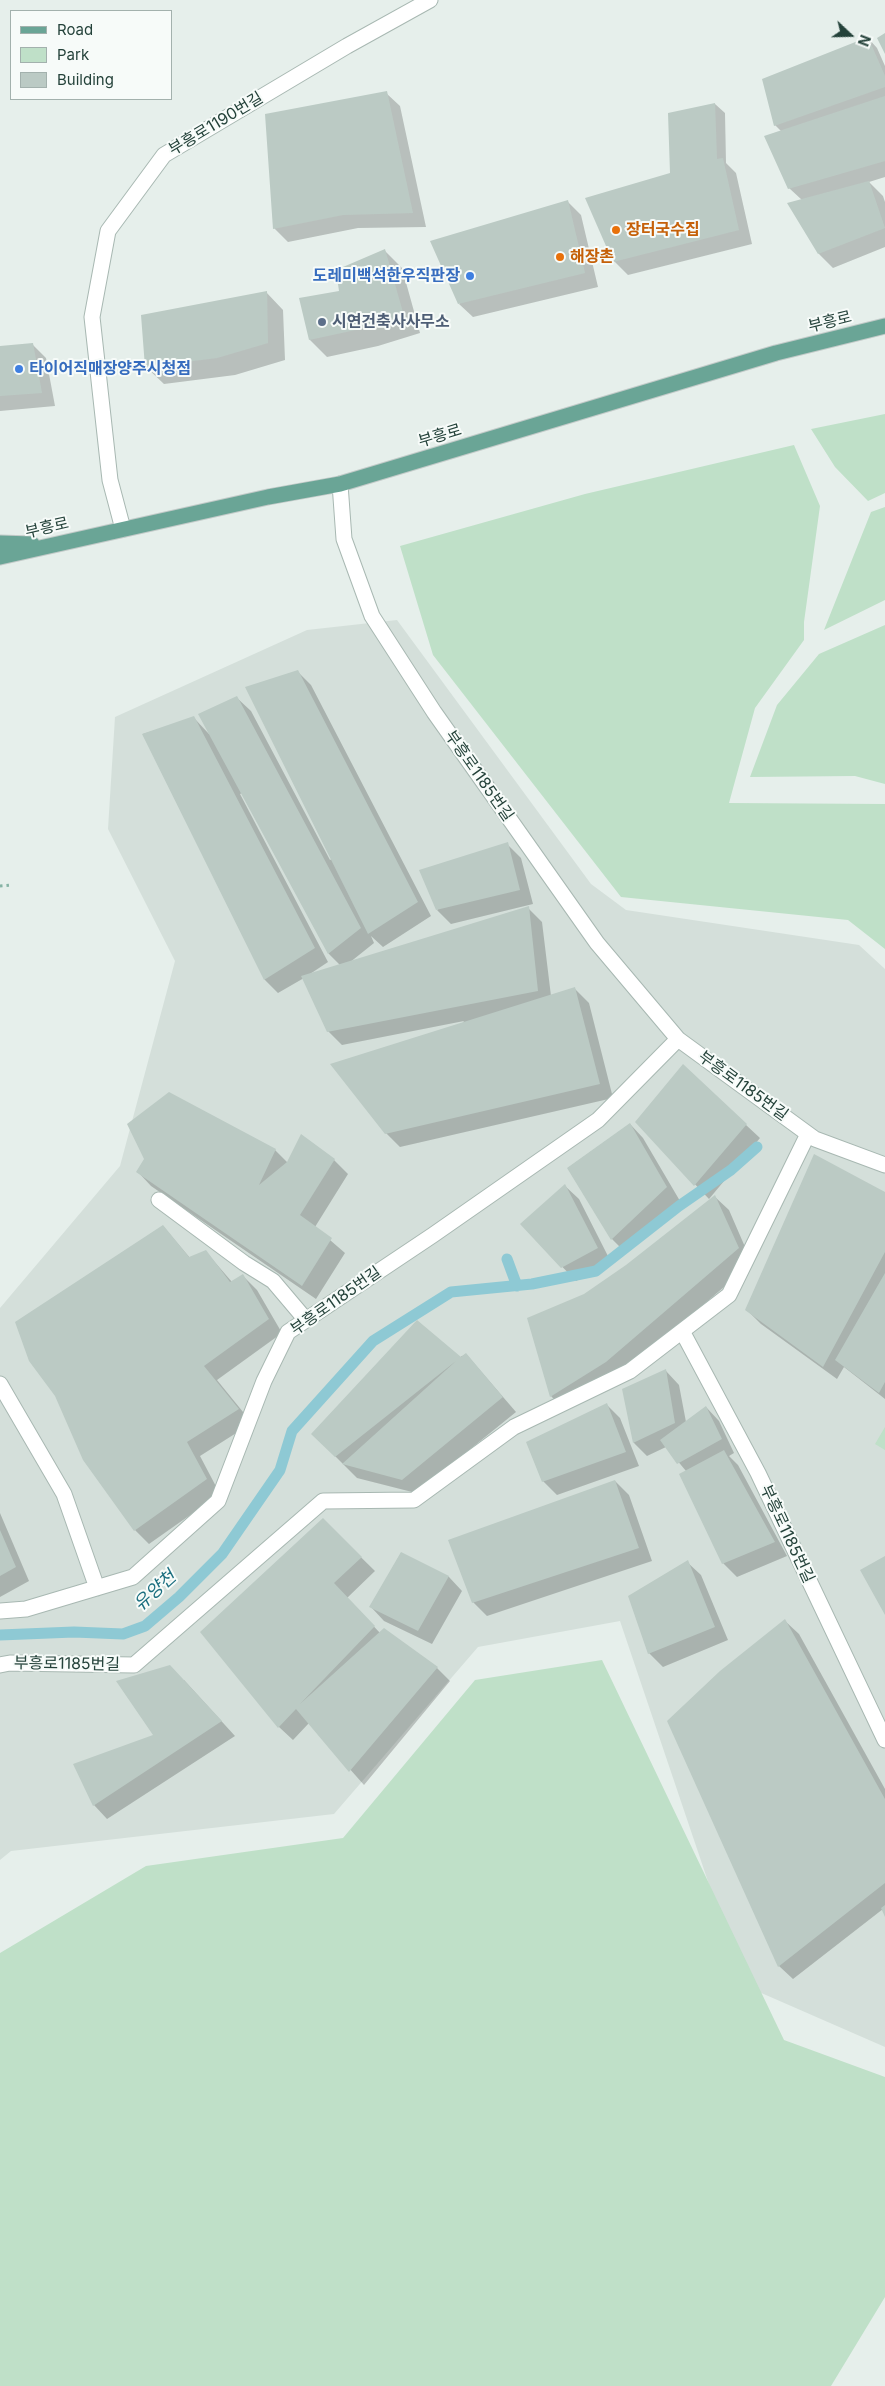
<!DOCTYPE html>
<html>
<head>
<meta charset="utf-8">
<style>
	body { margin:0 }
	#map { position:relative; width:885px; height:2386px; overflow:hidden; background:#e6efeb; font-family:Inter,sans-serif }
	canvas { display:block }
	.legend { position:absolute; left:10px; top:10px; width:162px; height:90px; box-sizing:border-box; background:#f7fbf9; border:1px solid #a3b1ad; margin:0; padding:6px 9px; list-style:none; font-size:15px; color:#24423a }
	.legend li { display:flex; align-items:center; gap:10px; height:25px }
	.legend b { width:25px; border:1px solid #a3b1ad }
	.north { position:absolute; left:825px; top:10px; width:50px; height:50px; -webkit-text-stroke:4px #f7fbf9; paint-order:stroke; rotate:111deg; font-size:14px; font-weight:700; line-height:20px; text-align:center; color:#24423a }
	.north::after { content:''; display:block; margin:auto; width:18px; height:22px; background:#24423a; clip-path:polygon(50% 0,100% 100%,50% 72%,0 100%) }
</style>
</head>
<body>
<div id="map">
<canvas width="885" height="2386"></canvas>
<ul class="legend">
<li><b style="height:6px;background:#6aa596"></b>Road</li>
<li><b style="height:14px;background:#bfe0c8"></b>Park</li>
<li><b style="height:14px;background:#bbcac4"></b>Building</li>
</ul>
<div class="north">N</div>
</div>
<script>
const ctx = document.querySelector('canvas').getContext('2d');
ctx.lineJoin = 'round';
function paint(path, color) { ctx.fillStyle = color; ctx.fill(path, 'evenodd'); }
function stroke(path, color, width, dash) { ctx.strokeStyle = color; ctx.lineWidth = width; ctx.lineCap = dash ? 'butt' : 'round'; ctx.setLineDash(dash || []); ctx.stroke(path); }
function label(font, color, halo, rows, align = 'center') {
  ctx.font = font + ' Inter,"Noto Sans KR",sans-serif'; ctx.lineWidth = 4; ctx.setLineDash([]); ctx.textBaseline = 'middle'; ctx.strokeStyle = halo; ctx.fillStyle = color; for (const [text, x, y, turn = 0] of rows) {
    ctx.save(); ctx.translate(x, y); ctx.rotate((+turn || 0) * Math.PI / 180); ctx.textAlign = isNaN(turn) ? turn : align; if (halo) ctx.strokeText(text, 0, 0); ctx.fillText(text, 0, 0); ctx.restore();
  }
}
const built = new Path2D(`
	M397,620l194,264 35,26 233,35 26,24v1078l-142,-62 -123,-364 -142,26 -144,167 -323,37 -11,9v-552l120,-142 55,-205 -67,-132 7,-112 192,-87z`);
const green = new Path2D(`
	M885,414v79l-17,8 -33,-34 -24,-38z
	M794,445l26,61 -16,116v18l-49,68 -26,95 156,1v145l-37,-29 -227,-23 -188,-242 -33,-109 185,-52z
	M885,507v93l-61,30 47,-118z
	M885,625v159l-30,-8 -105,1 27,-72 42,-51z
	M885,1427v23l-10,-6z
	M602,1660l182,380 101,37v220l-54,89h-831v-433l146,-87 197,-28 132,-158z`);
const shadow = new Path2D(`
	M868,38l9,10 8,18v111l-16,5 14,14 2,6v45l-52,21 -14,-14 -17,-54 -13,-12 -7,-56 -7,-7z
	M386,93l14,13 26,121 -68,1 -70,14 -14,-14z
	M715,104l10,9 1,50 10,10 16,71 -124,31 -14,-14z
	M568,202l13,13 17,72 -125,30 -14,-13z
	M385,251l17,17 18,65 -42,13 -51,11 -17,-17 -9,-41 39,-7z
	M266,292l17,18 2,50 -50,15 -71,9 -18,-17z
	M32,344l14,14 9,48 -55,5v-64z
	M297,671l14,14 120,231 -48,31 -12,-11 3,7 -25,20 179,-55 14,14 9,74 24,-7 14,14 24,95 -213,49 -14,-14 78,-112 -122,24 -14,-14 -24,-53 -26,15 -13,-13 -122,-246 51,-16 15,16 28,-36 14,13 79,149 2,-1zM242,793l87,161 11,11 -30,9 18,-12 -88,-168z
	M507,844l14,14 12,46 -82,20 -14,-14z
	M636,1122l110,3 14,13 -51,61z
	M630,1124l13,14 37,63 -54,52 -14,-14 -44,-71z
	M275,1150l13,13 46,-3 14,14 -33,53 30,26 -29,46 -165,-113 -13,-14z
	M565,1186l14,13 32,63 -35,19 -55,-57z
	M885,1193v206l-41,-32 -7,12 -76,-55 -14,-14z
	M715,1197l14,13 23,53 -132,113 -56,34 -13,-14 34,-101 42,-29z
	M163,1226l27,32 16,-6 26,30 11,-6 14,14 25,43 -65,47 35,43 -52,33 20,38 -71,50 -14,-14z
	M466,1354l50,58 -100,81 -59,-15 -44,-44z
	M666,1371l13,14 7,37 20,-15 13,14 15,32 -5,3 9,9 49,91 -50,21 -14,-14 -37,-92 -20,-24 -19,9 -13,-13 -11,-53z
	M606,1404l14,14 19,48 -82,29 -14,-14z
	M615,1481l14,14 23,66 -165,55 -14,-14z
	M0,1513l29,68 -29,16z
	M323,1520l52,51 -28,27 33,35 57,35 13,13 -86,104 -55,-62 -16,17 -14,-13 -77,-95z
	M401,1553l48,24 13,14 -30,53 -48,-23 -13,-14z
	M687,1562l14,13 27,65 -65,27 -14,-14z
	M785,1621l14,13 86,155v125l-2,-5 -90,70 -14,-13z
	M184,1680l51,56 -128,83 -13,-14 61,-70z`);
const stream = new Path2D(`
	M507,1259l10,27
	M0,1635l74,-3 49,2 22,-8 34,-29 43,-43 58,-84 12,-39 81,-90 78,-49 81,-8 64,-13 83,-65 52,-36 26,-23`);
const building = new Path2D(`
	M885,33v21l-8,-16z
	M868,37l17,39v11l-111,39 -12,-47z
	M387,91l26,122 -70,2 -70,14 -8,-115z
	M885,96v65l-97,28 -24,-53z
	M715,103l2,56 6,-1 16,72 -126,32 -28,-64 85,-25 -2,-60z
	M869,181l16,47 -67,26 -31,-51z
	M568,200l17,73 -127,31 -28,-63z
	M385,249l19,67 -44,13 -51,11 -10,-42 40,-7 -3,-21z
	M267,291l1,52 -51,15 -72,9 -4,-52z
	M33,343l9,50 -42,3v-50z
	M298,670l120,232 -50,32 -123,-247z
	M237,696l124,232 -33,26 -130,-240z
	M194,716l121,232 -51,32 -122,-246z
	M508,842l12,48 -84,20 -17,-40z
	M529,906l9,85 -211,41 -26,-56z
	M575,987l25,97 -215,50 -55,-70z
	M683,1064l64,60 -53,62 -59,-64z
	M169,1092l107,57 -17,36 28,-23 14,-28 34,25 -35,56 32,23 -30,48 -166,-114 8,-13 -17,-35z
	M630,1123l37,64 -56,53 -44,-72z
	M814,1154l71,38v60l-62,115 -78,-57z
	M565,1184l33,64 -37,20 -41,-44z
	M715,1195l24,53 -133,114 -56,35 -23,-79 57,-24 42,-29z
	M163,1225l26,32 17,-7 24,32 13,-8 26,45 -65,47 35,43 -52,33 20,37 -73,52 -51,-71 -28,-64 -26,-35 -14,-39z
	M885,1273v109l-6,11 -44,-33z
	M417,1320l44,37 5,-4 37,44 -101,83 -60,-16 114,-103 -121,96 -24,-23z
	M666,1369l9,54 -42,20 -11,-54z
	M607,1403l19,49 -84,30 -16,-40z
	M706,1406l16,33 -45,25 -17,-24z
	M724,1450l51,92 -53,22 -43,-90z
	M615,1480l24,68 -167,55 -24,-63z
	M323,1518l39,39 -28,26 41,43 -75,78 84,-76 54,39 -89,105 -53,-63 -18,19 -78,-96z
	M0,1530l16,37 -16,9z
	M401,1552l48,24 -31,55 -49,-24z
	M885,1556v59l-25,-45z
	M688,1560l27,67 -67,27 -20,-58z
	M785,1619l100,180v84l-107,84 -111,-246 53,-50z
	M170,1665l52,56 -129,85 -20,-42 80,-29 -37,-54z
	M885,1905v12l-4,-9z`);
const path = new Path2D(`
	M0,886l11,-1`);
const minor = new Path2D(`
	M340,484l4,55 28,77 62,96 163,231 81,96 137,100 70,26
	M123,529l-13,-49 -18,-163 16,-86 56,-76 183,-109 83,-46
	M159,1200l85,63 29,18 33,39
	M682,1331l76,142 127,267
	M0,1384l64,110 33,94
	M0,1611l26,-2 107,-32 85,-76 46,-120 24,-49 145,-97 165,-115 80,-81
	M0,1665l10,-2 124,2 189,-164 91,-1 100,-73 116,-56 99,-76 79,-161`);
const major = new Path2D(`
	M0,543l32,1
	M0,557l268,-60 72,-13 436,-131 109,-27`);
const markers = [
	[616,230,5,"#e8710a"],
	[560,257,5,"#e8710a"],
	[470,276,5,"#3f7fe0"],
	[322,322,5,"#5c6f8a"],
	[19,369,5,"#3f7fe0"]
];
const streetNames = [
	["부흥로1190번길",216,124,-31],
	["부흥로",830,322,-14],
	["부흥로",440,436,-17],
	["부흥로",47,528,-13],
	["부흥로1185번길",479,776,55],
	["부흥로1185번길",743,1086,36],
	["부흥로1185번길",336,1301,-35],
	["부흥로1185번길",787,1534,65],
	["부흥로1185번길",67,1664,1]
];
const foodNames = [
	["장터국수집",626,230],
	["해장촌",570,257]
];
const shopNames = [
	["도레미백석한우직판장",460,276],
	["타이어직매장양주시청점",29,369,"left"]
];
const serviceNames = [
	["시연건축사사무소",332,322]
];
const waterNames = [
	["유양천",155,1591,-42]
];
paint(built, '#d4dfda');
paint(green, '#bfe0c8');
paint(shadow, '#0003');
stroke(stream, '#8ec9d4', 11);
paint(building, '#bbcac4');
stroke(minor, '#a8b8b2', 17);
stroke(major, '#c2cac8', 17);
stroke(path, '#86b3a5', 3, [2.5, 4]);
stroke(minor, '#fff', 15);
stroke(major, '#6aa596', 15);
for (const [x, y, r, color] of markers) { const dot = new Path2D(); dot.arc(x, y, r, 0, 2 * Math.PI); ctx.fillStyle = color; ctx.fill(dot); stroke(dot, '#f7fbf9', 2); }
label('16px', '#24423a', '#f7fbf9', streetNames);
label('bold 16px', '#c56008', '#f7fbf9', foodNames, 'left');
label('bold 16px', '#366cbe', '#f7fbf9', shopNames, 'right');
label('bold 16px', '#4e5e75', '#f7fbf9', serviceNames, 'left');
label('italic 18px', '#1c6f80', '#f7fbf9', waterNames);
</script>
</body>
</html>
